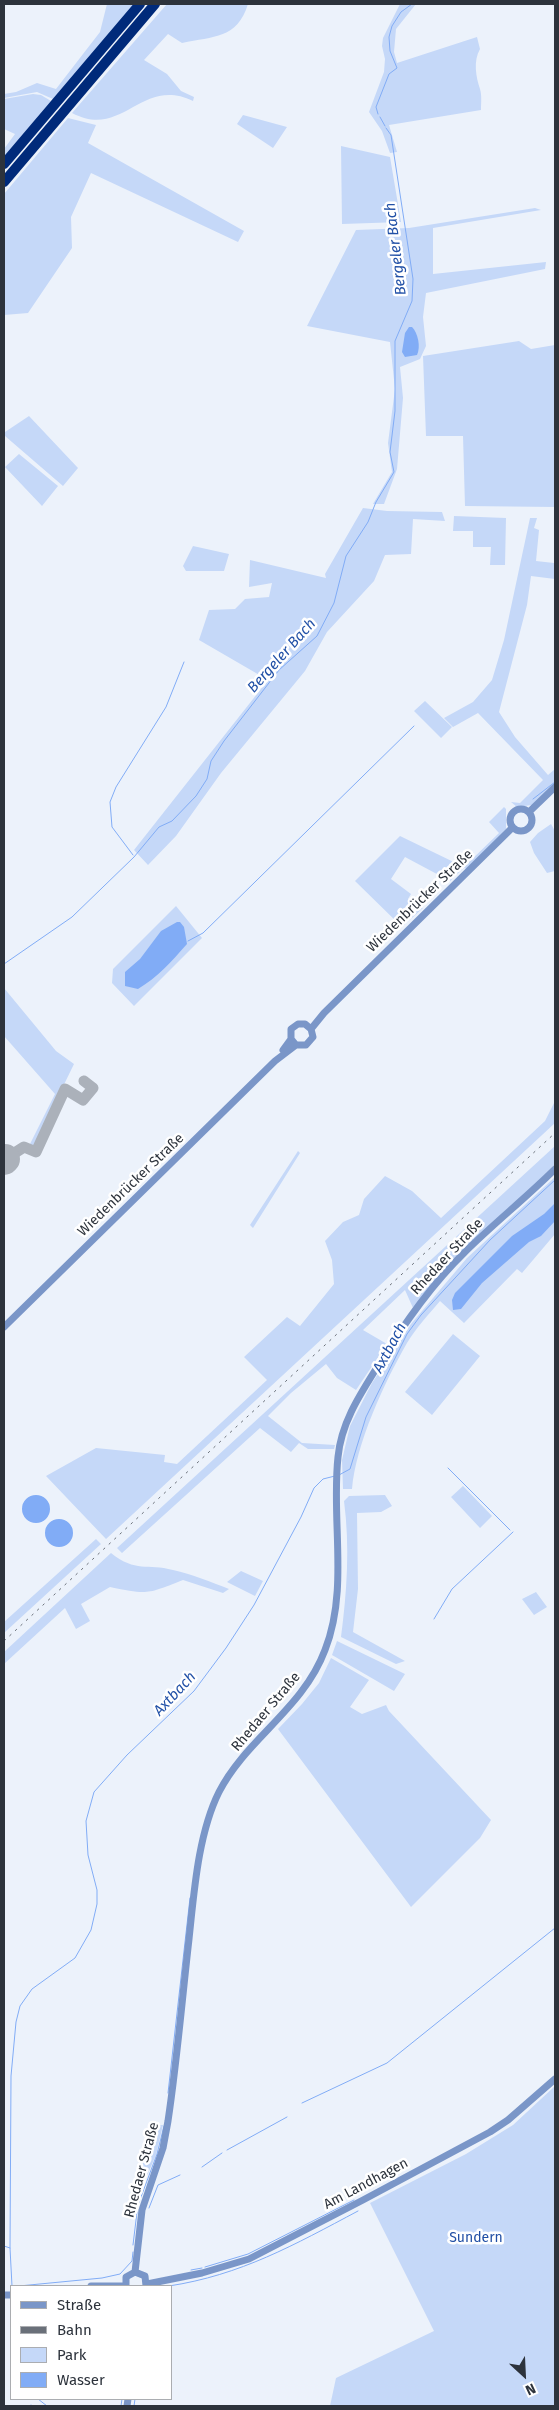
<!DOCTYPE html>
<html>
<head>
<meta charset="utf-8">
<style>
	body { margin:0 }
	#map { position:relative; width:559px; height:2410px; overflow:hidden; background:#ecf2fb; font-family:"Fira Sans",sans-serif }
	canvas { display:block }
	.frame { position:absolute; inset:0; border:5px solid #2d333c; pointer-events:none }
	.legend { position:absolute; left:10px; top:2285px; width:162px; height:115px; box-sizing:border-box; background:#fff; border:1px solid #abadb1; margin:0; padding:6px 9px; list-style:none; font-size:15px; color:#2d333c }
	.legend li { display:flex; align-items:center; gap:10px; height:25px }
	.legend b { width:25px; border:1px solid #abadb1 }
	.north { position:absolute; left:499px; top:2350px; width:50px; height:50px; -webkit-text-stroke:4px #fff; paint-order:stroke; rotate:155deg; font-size:14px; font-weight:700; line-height:20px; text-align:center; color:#2d333c }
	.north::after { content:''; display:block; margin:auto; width:18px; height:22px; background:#2d333c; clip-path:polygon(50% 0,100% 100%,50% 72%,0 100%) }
</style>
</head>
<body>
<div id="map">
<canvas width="559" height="2410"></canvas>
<div class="frame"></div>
<ul class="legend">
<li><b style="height:6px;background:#7a96c8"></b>Straße</li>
<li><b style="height:6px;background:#6a7079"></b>Bahn</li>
<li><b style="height:14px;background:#c5d8f8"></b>Park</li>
<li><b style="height:14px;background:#81acf6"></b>Wasser</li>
</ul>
<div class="north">N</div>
</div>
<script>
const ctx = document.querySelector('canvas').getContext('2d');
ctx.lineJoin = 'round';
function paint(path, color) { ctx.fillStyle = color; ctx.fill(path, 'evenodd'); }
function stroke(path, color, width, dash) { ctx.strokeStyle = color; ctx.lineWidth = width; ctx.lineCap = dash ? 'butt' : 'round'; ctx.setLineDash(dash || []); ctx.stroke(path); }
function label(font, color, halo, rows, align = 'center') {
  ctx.font = font + ' "Fira Sans",sans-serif'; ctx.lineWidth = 5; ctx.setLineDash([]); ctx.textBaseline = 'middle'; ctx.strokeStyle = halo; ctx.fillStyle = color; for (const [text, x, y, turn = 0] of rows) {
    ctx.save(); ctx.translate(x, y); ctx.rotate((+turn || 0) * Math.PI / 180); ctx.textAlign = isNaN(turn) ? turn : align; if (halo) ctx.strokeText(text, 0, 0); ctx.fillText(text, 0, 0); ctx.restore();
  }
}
const green = new Path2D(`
	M107,4h27l-81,95 -16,-7 -33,6v-4l12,-2 21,-9 19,6 44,-57z
	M167,4h81c-11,35 -34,32 -66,39l-14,-9 -24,26 23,14 14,17 13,6 -1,4c-52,-25 -70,39 -121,12z
	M400,4h16l-20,25 -2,23 3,11 80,-26 3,12c-7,12 -4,28 0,40 2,6 1,15 1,21l-92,15 8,27 -7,1 -8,-22 -13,-19 15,-40 1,-13 -3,-13 1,-8z
	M33,94l8,1 10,6 -47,56v-8l11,-15 -11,-5v-30z
	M243,115l44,12 -14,21 -36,-24z
	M68,118l28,7 -8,18 156,88 -6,11 -147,-69 -20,44 1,31 -44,65 -24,2v-121z
	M341,146l49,11 11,65 -59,2z
	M535,208l6,2 -108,18v46l113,-12 -1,7 -119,24 -3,24 3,29 -6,13 -20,8 3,31 -6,71 -13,35h-11l19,-32 -4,-29 7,-54 -5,-47 -83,-16 49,-96 53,-2z
	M519,341l12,8 24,-4v162l-90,-1 -2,-70h-37l-3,-80z
	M29,416l49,52 -15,18 -58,-50v-4z
	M19,454l39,32 -16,20 -37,-39z
	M363,508l24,3 55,1 3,9 -32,-2 -2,35 -26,1 -11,26 -47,51 -22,39 -84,102 -45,63 -28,29 -14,-15 134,-170 -69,-40 10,-30 26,-1 10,-10 24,-2 3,-14 -23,4 1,-27 76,18 -1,-4z
	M454,516l52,2 -1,47h-15l1,-18h-18v-16h-20z
	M530,518h7l-3,10 5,2 -3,31 18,2 1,16 -24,-3 -4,29 -28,107 16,25 33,38 7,-6v15l-23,21 -15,2 -6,-5 9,1 23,-23 -65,-67 -25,14 -9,-9 29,-16 19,-22 12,-40z
	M193,546l36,8 -5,17h-38l-3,-5z
	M425,701l27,26 -11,11 -27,-27z
	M504,807l2,2v20l-39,40 -3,-1 -14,13 -45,-24 -14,22 20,15 -3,5 15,9 -21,19 -47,-46 45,-45 64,31 35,-34 -10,-11z
	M551,824l4,7v40l-8,2 -13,-20 -4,-11 8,-9z
	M176,906l26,32 -68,68 -22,-23 1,-14z
	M4,988l52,63 18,13 -41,84 -4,-2 26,-52 -51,-58z
	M555,1101v22l-449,416 -60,-63 50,-28 69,7 -1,7 13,2 90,-84 -23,-23 43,-40 13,9 34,-42 -2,-24 -7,-19 18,-19 16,-7 5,-16 21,-23 27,15 29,27 104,-97z
	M555,1146v18l-142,144 -8,-18 -42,40 24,14 -31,46 -19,-12 -11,-14 -35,29 -23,23 34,27 33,2 -1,4h-26l-9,-6 -8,9 -31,-24 -138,125 -5,-5z
	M298,1151l2,2 -47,75 -3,-3z
	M555,1177v57l-33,39 -5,-4 -53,54 -24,-22c-11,13 -24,27 -33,42 -23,40 -51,101 -55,146h-9l-1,-29 8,-34 22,-43 39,-59 56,-66z
	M453,1334l27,22 -48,59 -27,-23z
	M463,1486l29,30 -12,12 -29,-31z
	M385,1495l7,11 -11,6 -24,1 1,76 -5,43 52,29 -9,3 -55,-27c6,-45 9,-91 3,-136l5,-5z
	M96,1539l5,5 -97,89v-11z
	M111,1553c25,20 36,10 62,17 19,4 38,12 56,19l-6,4 -40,-13c-36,14 -34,15 -73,7l-29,17 9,17 -14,8 -11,-21 -61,56v-12z
	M241,1571l22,10 -8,15 -28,-14z
	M536,1592l11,15 -13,8 -12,-16z
	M337,1641l68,33 -11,17 -62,-36z
	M331,1658l38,22 -19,27 12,7 24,-9 3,6 102,109 -11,18 -69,69 -133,-178 24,-25 17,-21z
	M555,2086v320h-225l6,-28 98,-47 -64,-128 96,-49 47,-29z
	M160,2125h3l-7,30 -13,30 -2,-5 6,-50z`);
const water = new Path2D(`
	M409,327h3c6,6 9,20 5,28l-12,2 -3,-5 3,-19z
	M177,922h3l4,5 3,17c-16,18 -29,33 -49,45l-13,-3v-14l15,-13 21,-28z
	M555,1203v18l-14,15 -12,6 -47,41 -21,26 -8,1 -1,-10 3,-7 57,-57 32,-22z
	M22 1509a14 14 0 1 1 28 0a14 14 0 1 1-28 0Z
	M45 1533a14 14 0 1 1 28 0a14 14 0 1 1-28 0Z`);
const stream = new Path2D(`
	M378,114l-2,-7 13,-33 8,-6 -7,-17 -1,-14 3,-11 9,-14 11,-8
	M380,117l5,9
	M533,799l22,-17
	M133,855l-21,-28 -2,-25 6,-15 50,-80 18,-45
	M188,941l15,-8 211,-207
	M4,964l68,-47 62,-60 25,-30 13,-6 24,-25 11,-17 4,-18 13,-20 55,-71 38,-34 17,-33 12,-47 22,-34 8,-20 18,-30 -4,-20 5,-41v-70l17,-40 1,-22 -22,-144 -5,-7
	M448,1468l62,62
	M339,1475l11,-6 16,-52 41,-83 14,-19 69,-75 65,-60
	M434,1619l18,-30 61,-57
	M168,2093l22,-195
	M302,2103l85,-40 168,-135
	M227,2150l60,-33
	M202,2167l20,-14
	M138,2205l19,-51 7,-28
	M149,2208l9,-23 22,-10
	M133,2245l4,-33
	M4,2246l6,2
	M205,2267l43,-13 106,-54
	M191,2270l11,-2
	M12,2286l-2,-38 1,-172 5,-54 4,-16 12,-17 43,-31 16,-28 6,-26v-14l-9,-35 -2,-34 8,-29 33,-37 67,-64 32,-43 28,-43 47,-88 13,-29 9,-9 12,-3
	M19,2286l83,-8 18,-4 12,-13 1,-9
	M169,2286c72,-11 125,-41 189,-75
	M38,2399l9,7
	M31,2406v-1
	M121,2406l1,-7
	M134,2406l1,-7`);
const taxiway = new Path2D(`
	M5,1159l19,-12 12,5 29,-63 18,11 10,-12 -9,-7`);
const runway = new Path2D(`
	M4,1160l1,-1`);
const minor = new Path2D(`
	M510 820a11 11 0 1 1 22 0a11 11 0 1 1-22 0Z
	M529,812l26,-25
	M311,1029l13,-16 188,-185
	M283,1050l8,-11v-10l7,-5h7l6,5 2,8 -7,8h-10l-5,-6
	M4,1327l271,-266 21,-16
	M135,2272l7,-62 21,-62 5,-27c9,-60 14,-121 21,-182 5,-46 9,-105 30,-147 27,-53 84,-83 106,-142 24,-61 6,-130 13,-193 3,-33 21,-61 38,-88 25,-41 53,-82 88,-116 29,-29 62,-55 91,-84
	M147,2284l55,-11 47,-14 114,-59 127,-68 18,-12 47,-41
	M91,2286h35
	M126,2286v-9l9,-5 10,4 1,10
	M4,2295h7
	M127,2406l1,-7`);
const highway = new Path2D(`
	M4,164l136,-160
	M4,182l151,-178`);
const rail = new Path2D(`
	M4,1641l551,-508`);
const streetNames = [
	["Wiedenbrücker Straße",420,901,-44],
	["Wiedenbrücker Straße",131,1185,-44],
	["Rhedaer Straße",447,1257,-47],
	["Rhedaer Straße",266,1712,-50],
	["Rhedaer Straße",142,2170,-75],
	["Am Landhagen",366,2184,-28]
];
const parkNames = [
	["Sundern",476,2238]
];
const waterNames = [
	["Bergeler Bach",396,249,-97],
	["Bergeler Bach",282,656,-48],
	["Axtbach",390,1348,-62],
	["Axtbach",175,1694,-47]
];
paint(green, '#c5d8f8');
paint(water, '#81acf6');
stroke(stream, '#81acf6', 1);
stroke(taxiway, '#abb1ba', 11);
stroke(runway, '#abb1ba', 30);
stroke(minor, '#7a96c8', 7);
stroke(highway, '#002a7a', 10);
stroke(rail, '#6a7079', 1, [2.5, 5]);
label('14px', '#2d333c', '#fff', streetNames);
label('14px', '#214fa5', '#fff', parkNames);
label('italic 15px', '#2251a7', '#fff', waterNames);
</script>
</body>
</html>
